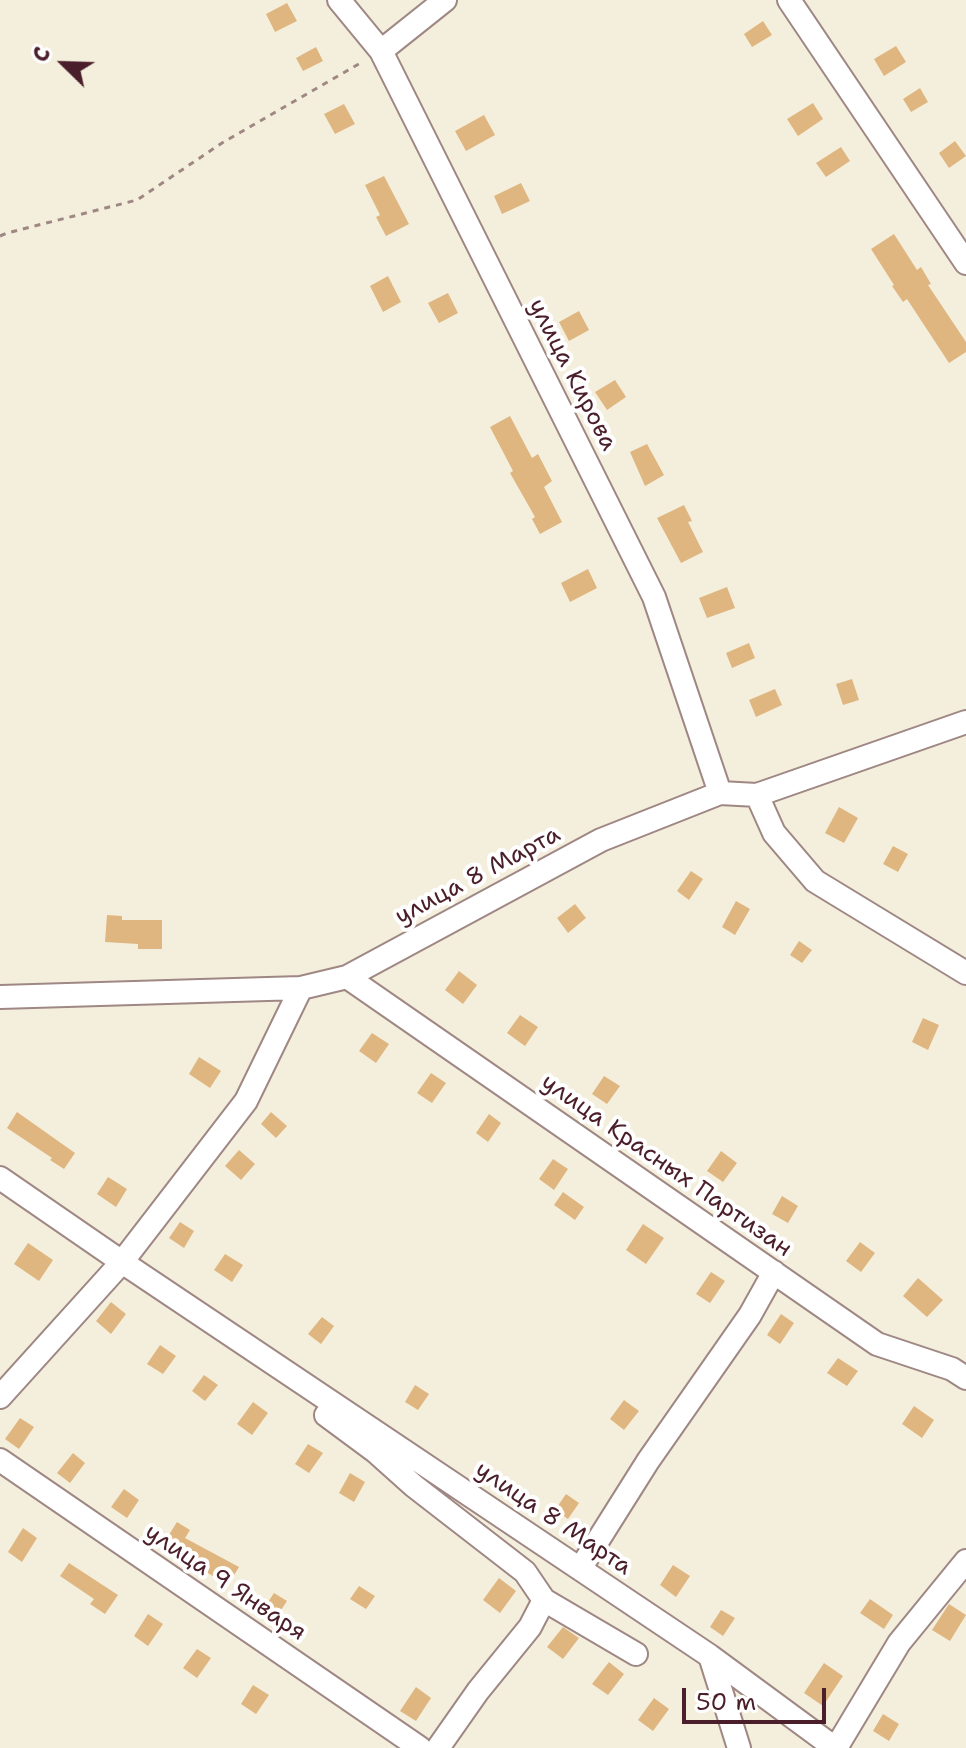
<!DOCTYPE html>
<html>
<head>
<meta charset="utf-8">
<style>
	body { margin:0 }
	#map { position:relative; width:966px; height:1748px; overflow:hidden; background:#f4efdc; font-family:"Shantell Sans",sans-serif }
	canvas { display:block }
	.north { position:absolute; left:24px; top:24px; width:80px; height:80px; -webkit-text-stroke:6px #fff; paint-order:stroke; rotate:293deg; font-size:22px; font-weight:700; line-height:32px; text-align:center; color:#4a1f2b }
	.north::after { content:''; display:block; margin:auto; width:28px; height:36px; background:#4a1f2b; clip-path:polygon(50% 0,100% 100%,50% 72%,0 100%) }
	.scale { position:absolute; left:682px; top:1688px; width:144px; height:36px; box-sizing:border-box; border:4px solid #4a1f2b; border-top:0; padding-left:10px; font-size:24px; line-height:28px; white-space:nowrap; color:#4a1f2b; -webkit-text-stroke:6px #fff; paint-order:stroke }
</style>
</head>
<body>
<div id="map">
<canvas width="966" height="1748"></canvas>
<div class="north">С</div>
<div class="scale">50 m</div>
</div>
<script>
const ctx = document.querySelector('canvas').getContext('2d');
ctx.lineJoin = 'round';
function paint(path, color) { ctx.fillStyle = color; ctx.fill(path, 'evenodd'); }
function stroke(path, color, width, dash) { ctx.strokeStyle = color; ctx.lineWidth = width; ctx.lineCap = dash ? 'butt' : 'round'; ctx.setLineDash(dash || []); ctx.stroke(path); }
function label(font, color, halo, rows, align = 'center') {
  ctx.font = font + ' "Shantell Sans",sans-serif'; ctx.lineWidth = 8; ctx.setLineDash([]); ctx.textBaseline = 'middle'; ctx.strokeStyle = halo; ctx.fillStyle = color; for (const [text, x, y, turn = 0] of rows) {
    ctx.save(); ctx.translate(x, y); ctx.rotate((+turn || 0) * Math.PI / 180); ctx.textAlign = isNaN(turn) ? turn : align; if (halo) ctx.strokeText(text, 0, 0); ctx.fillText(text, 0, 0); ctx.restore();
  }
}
const building = new Path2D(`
	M287,3l10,18 -22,11 -9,-18z
	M763,21l9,14 -20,12 -8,-13z
	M896,46l10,16 -22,14 -10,-17z
	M316,47l7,14 -20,10 -7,-13z
	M920,88l8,14 -17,10 -8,-13z
	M813,103l10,16 -25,17 -11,-17z
	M344,104l11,20 -20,10 -11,-20z
	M484,115l11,20 -29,16 -11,-20z
	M955,141l11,15 -17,12 -10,-15z
	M841,147l9,14 -24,16 -10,-14z
	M384,176l25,48 -23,12 -10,-19 4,-2 -15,-30z
	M521,183l9,18 -28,13 -8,-18z
	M894,234l23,36 4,-3 10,17 -3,1 38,57v10l-17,11 -42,-64 -4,3 -11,-16 2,-1 -23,-36z
	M388,276l13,26 -18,10 -13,-26z
	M448,293l10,20 -19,10 -11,-20z
	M579,311l10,19 -20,11 -10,-19z
	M615,380l11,17 -19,13 -12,-18z
	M510,416l22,42 6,-4 14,27 -8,6 18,35 -22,12 -8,-15 3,-2 -25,-44 3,-2 -23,-44z
	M647,444l17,31 -19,11 -15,-34z
	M684,505l8,16 -4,1 15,30 -22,11 -24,-45z
	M588,569l9,19 -27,14 -9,-19z
	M727,587l8,21 -28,10 -8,-20z
	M749,643l6,15 -23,10 -6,-15z
	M852,679l7,21 -16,5 -7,-21z
	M775,689l7,16 -26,12 -7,-17z
	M839,807l19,11 -14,25 -19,-10z
	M893,846l15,8 -10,18 -15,-8z
	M691,871l12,8 -14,21 -12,-9z
	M736,901l14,8 -15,26 -13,-8z
	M575,904l11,14 -18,15 -11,-15z
	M107,915l15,1v4h40v29h-24v-5l-33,-2z
	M799,941l13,9 -10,13 -12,-8z
	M459,971l18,14 -14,19 -18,-14z
	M520,1015l18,12 -13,19 -18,-13z
	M923,1018l16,7 -11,25 -16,-8z
	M372,1033l17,11 -13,19 -17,-12z
	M199,1057l22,14 -11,17 -21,-14z
	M431,1073l15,10 -14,20 -15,-10z
	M604,1076l16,10 -13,18 -15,-10z
	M17,1112l58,41 -11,16 -14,-9 2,-2 -45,-30z
	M271,1112l16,14 -11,12 -15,-14z
	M489,1114l12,9 -13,19 -12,-9z
	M239,1150l16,14 -14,16 -16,-14z
	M721,1151l16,12 -14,19 -16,-11z
	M553,1159l15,10 -14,21 -15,-11z
	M108,1177l19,12 -11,18 -19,-13z
	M563,1192l21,15 -9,13 -21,-15z
	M782,1196l16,10 -10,17 -16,-9z
	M180,1222l14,9 -10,17 -15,-10z
	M643,1224l21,14 -18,26 -20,-14z
	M860,1242l15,11 -14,19 -15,-11z
	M28,1243l25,17 -14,21 -25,-17z
	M225,1254l18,11 -11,17 -18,-12z
	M711,1272l14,9 -15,22 -14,-9z
	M918,1278l25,22 -16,17 -24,-21z
	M111,1302l15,12 -15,20 -15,-13z
	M781,1314l13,9 -14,21 -13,-9z
	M322,1317l12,9 -13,18 -13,-10z
	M160,1345l16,11 -13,18 -16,-10z
	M838,1358l20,13 -11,15 -20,-13z
	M204,1375l14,10 -13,16 -13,-10z
	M415,1385l14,9 -11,16 -13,-8z
	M624,1400l15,11 -15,19 -14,-11z
	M253,1402l15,11 -16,22 -15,-11z
	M914,1406l20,14 -12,18 -20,-14z
	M20,1418l14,9 -15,22 -14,-10z
	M308,1444l15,9 -14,20 -14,-9z
	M73,1453l12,10 -15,20 -13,-10z
	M350,1473l15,9 -11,20 -15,-9z
	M124,1489l15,11 -12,18 -16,-11z
	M566,1494l13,9 -11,16 -13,-9z
	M177,1522l13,8 -5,8 54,29 -11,18 -66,-39z
	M23,1528l14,10 -15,24 -14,-10z
	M69,1563l49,32 -13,19 -15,-10 4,-5 -34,-23z
	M673,1565l17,11 -14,21 -16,-12z
	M499,1578l17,13 -16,22 -17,-13z
	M359,1586l16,10 -9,13 -16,-10z
	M274,1593l13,8 -12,18 -13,-8z
	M870,1599l23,16 -9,14 -24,-16z
	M949,1604l17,11 -16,26 -18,-11z
	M721,1610l14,8 -12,18 -13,-9z
	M148,1614l15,10 -15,22 -14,-10z
	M563,1627l16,11 -16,21 -16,-12z
	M197,1649l14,9 -14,20 -14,-10z
	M609,1662l15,12 -16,21 -16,-11z
	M824,1663l19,13 -20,30 -19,-13z
	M253,1685l16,10 -13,19 -15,-10z
	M416,1687l15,11 -15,23 -16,-10z
	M654,1698l15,11 -16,22 -15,-11z
	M883,1714l16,10 -10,17 -16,-10z`);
const path = new Path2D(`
	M0,236l7,-3 130,-33 85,-57 142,-82`);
const minor = new Path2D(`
	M339,0l42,51 273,546 66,196
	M789,0l177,263
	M381,51l64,-51
	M757,795l17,38 41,48 151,92
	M347,977l530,367 75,25 14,9
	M0,997l301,-9 46,-11 254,-137 119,-47 37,2 209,-73
	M0,1178l122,84 588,394 125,92
	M0,1397l122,-135 124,-161 55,-113
	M326,1415l50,37 14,6
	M376,1452l38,34 111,86 19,28 92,54
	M0,1460l420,288
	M580,1569l68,-108 102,-146 24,-43
	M710,1656l29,92
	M438,1748l40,-57 52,-64 14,-27
	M836,1748l63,-105 67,-82`);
const streetNames = [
	["улица Кирова",572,375,63],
	["улица 8 Марта",478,876,-28],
	["улица Красных Партизан",666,1166,35],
	["улица 8 Марта",553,1519,34],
	["улица 9 Января",225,1583,34]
];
paint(building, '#dfb680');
stroke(minor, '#9f8784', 26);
stroke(path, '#9f8784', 3, [6, 6]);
stroke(minor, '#fff', 22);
label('24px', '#4a1f2b', '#fff', streetNames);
</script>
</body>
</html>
